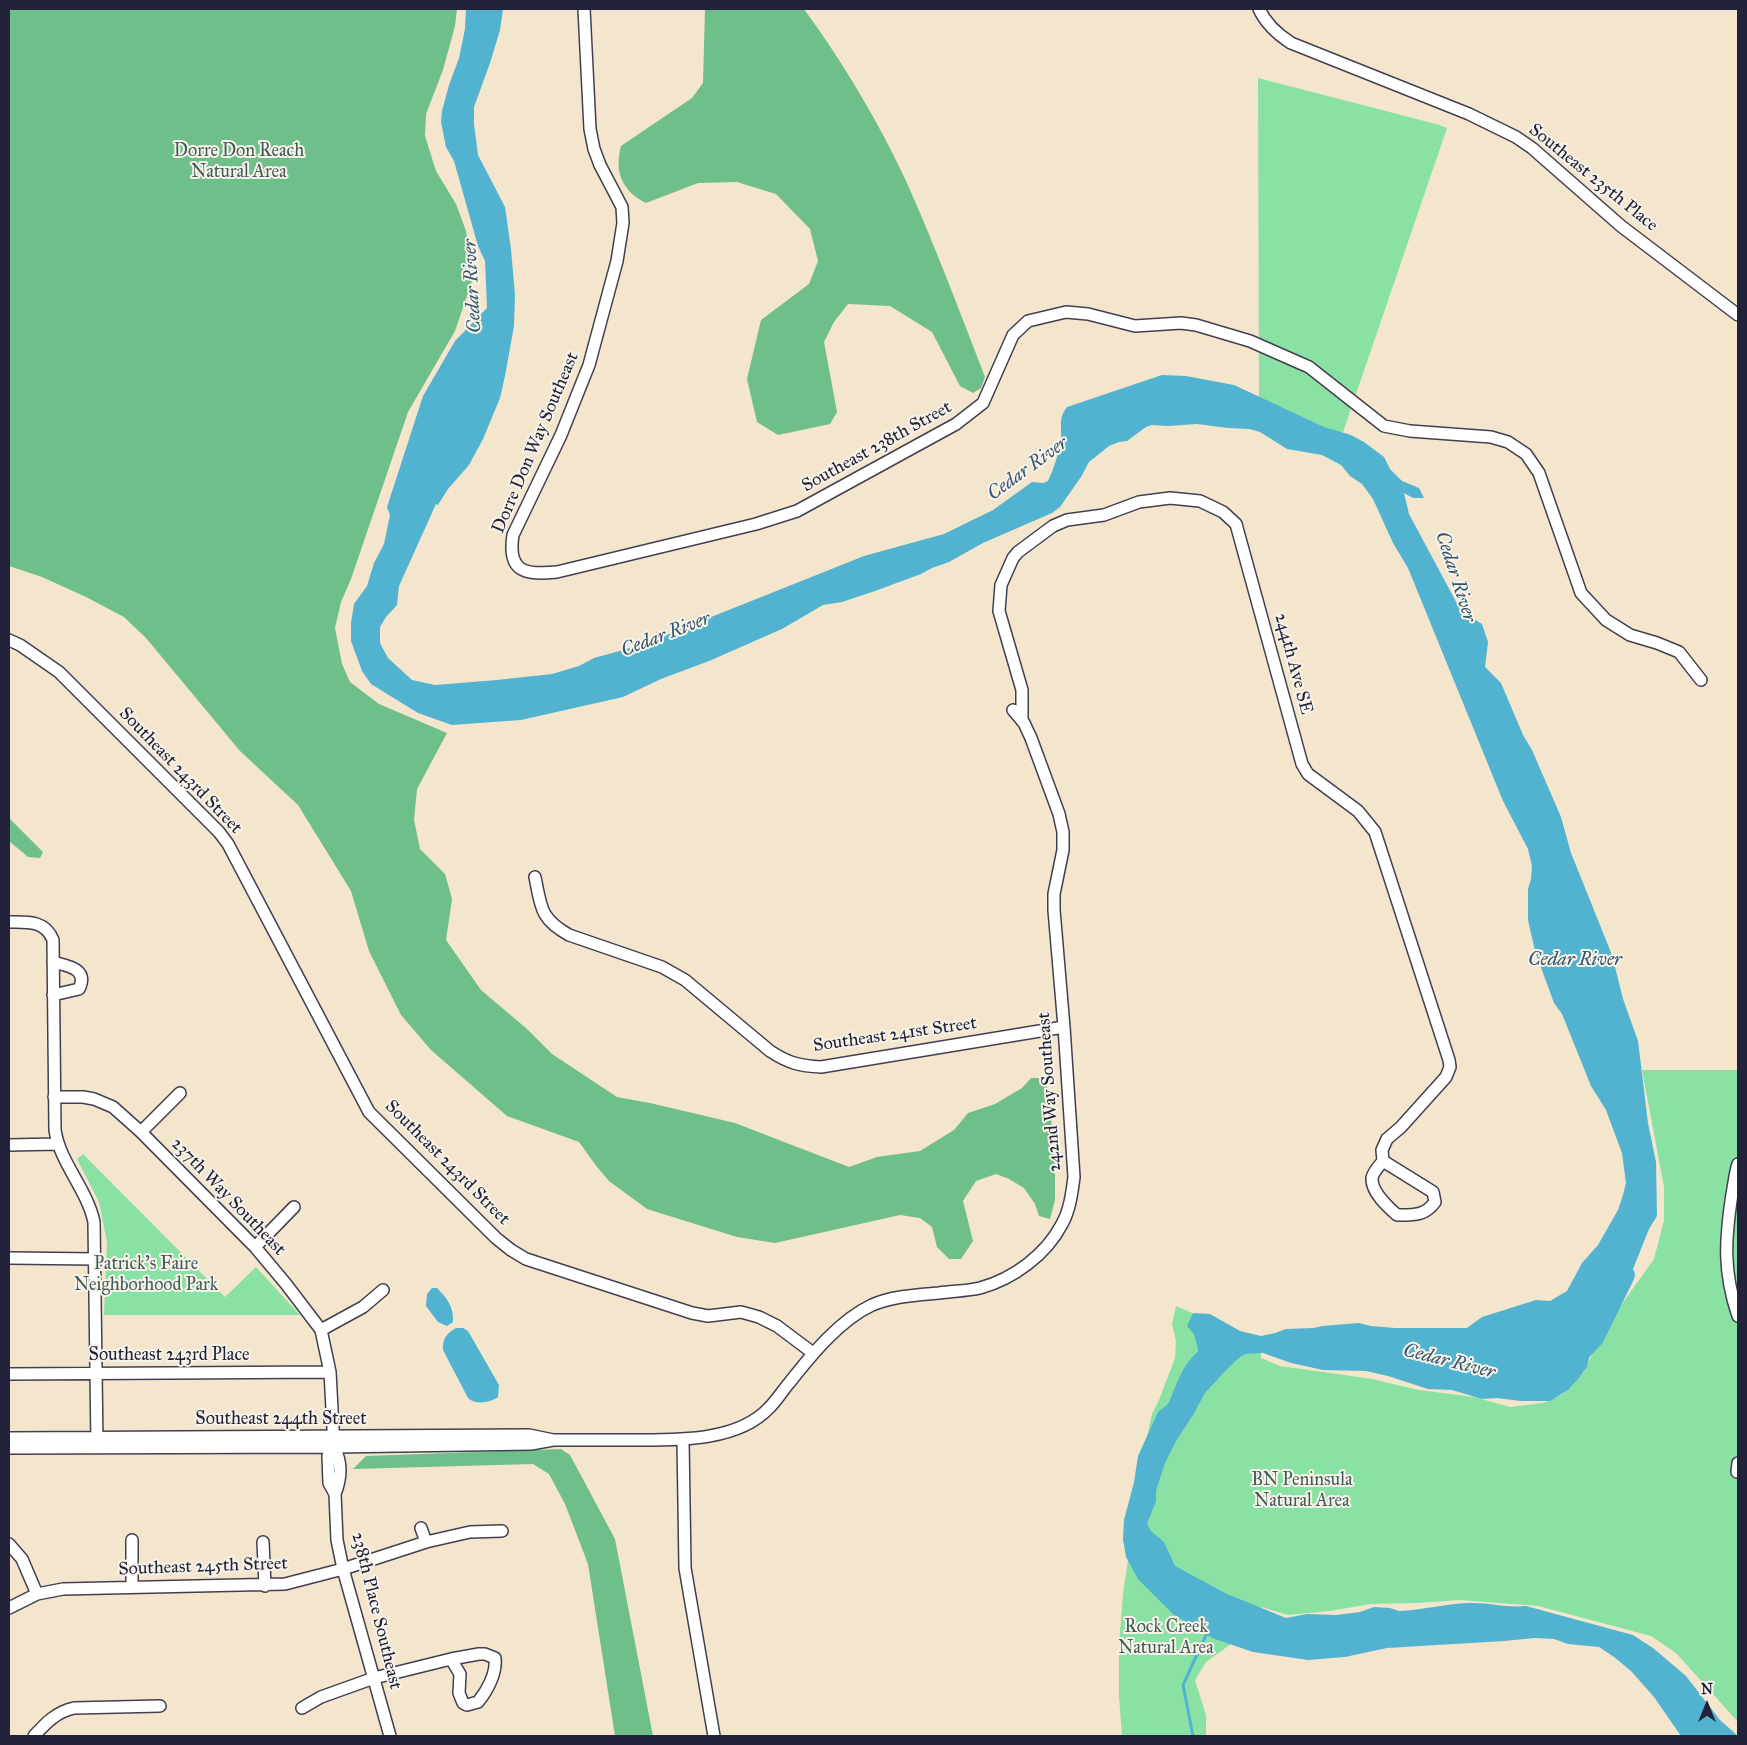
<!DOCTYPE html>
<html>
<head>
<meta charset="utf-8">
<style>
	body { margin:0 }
	#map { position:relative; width:1747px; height:1745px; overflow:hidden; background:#f4e5cd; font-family:"IM FELL Great Primer",serif }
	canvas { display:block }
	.frame { position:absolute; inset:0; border:10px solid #22223b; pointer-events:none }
	.north { position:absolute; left:1682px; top:1680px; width:50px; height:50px; -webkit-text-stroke:4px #f7f3e8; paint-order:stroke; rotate:0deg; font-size:14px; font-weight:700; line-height:20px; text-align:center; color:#22223b }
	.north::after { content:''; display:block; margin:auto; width:18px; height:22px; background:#22223b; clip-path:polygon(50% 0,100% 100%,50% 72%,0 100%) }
</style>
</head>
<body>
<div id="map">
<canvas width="1747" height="1745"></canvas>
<div class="frame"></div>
<div class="north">N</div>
</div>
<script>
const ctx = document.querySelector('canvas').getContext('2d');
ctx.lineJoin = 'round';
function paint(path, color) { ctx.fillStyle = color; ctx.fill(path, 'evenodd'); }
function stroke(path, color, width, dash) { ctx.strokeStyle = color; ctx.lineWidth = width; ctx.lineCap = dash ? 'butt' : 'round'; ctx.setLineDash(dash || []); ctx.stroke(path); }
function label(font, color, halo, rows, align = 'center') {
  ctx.font = font + ' "IM FELL Great Primer",serif'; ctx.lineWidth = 4; ctx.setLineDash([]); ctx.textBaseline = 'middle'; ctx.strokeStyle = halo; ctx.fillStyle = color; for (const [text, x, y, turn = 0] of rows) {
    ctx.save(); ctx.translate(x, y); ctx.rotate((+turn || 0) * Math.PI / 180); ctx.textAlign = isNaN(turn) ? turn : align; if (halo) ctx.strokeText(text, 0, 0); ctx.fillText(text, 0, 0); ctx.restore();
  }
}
const green = new Path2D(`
	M1258,78l178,46 11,4 -105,307 -18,-5 -65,-32z
	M1642,1070h96v652l-62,-69 -25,-17 -113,-30 -78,-6 -43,3 -46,1 -41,7 -42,4 -27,-8 -1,16 -54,39 -11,18 11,35v21h-84l-3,-40v-50l4,-52 22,-148 7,-32 7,-14 16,-42 1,-17 -4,-17 4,-18 84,36 1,16 19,8 92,13 47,11 55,7 36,10 33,-4 20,-9 21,-22 18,-40 52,-73 10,-39v-33z
	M83,1154l142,143 31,-30 44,48h-196l3,-73 -8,-40 -22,-43z`);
const forest = new Path2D(`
	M15,9h442l-2,17 -12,44 -17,44 -1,22 11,35 20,33 10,27 5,32 1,18 -17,50 -47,81 -57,167 -10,23 -6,26 7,36 8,18 29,22 68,29 -30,56 -3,31 6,29 25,25 7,25 -6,41 35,50 46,39 25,25 65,43 33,6 85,20 114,44 28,-10 43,-6 34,-21 14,-17 27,-9 27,-16 9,-10h12l6,14 6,75v33l-5,19 -11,-3 -4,-12 -11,-16 -15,-9 -13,-5 -20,7 -13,20 10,40 -12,18h-12l-12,-12 -5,-20 -12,-9 -20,-3 -125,28 -38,-6 -90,-28 -38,-28 -12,-14 -18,-25 -72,-26 -76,-66 -30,-35 -32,-64 -18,-60 -53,-86 -58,-54 -94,-113 -22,-21 -38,-20 -44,-20 -33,-11v-555z
	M705,9h99c38,52 76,115 103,174 28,63 53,129 78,194l-4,11 -8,5 -13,-7 -28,-54 -42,-26 -42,-2 -14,18 -10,20 13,70 -7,12 -52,11 -21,-13 -10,-43 14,-59 48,-36 9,-23 -8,-32 -34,-35 -39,-12 -39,1 -52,20c-24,-12 -32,-31 -25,-57l71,-48 11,-15z
	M9,818l34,34 -3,6 -12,-1 -19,-16z
	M561,1449l9,6 45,84 38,197h-38l-27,-172 -23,-60 -16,-30 -16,-10 -180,5 13,-13z`);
const water = new Path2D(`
	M466,9h37l-3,21 -10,33 -16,44v17l4,31 27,52 6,42 4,46 -1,31 -9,50 -5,22 -17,41 -14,26 -21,24 -10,16 -2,-1 -37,82 -2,19 -11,12 -6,10v16l8,15 24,22 23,5 62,-5 55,-6 27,-8 15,-8 47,-13 223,-89 80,-22 49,-24 39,-28 11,1 5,-2c6,-13 11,-28 13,-43 1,-14 -3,-19 6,-31l95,-32 24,1 48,9 90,42 27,8 13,7 20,15 6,12 12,12 17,7 5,10h-11l-9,-5 5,21 52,97 21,13 6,18 -3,25 16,16 22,52 9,15 29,67 10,36 41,102 11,44 15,42 10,82 8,39 1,54 -8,13 -16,40 -16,26 -11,9 -13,19 -3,31 -3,13 -8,11 -11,12 -18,11h-29l-24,-3 -15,1 -30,-9 -24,-1 -40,-13 -22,-5 -43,-1 -32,-7 -28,-10 -17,1 -6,3 -11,10 -24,26 -12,22 -17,26 -11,22 -9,28v10l-9,23 4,7 13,11 11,24 52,28 59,24 21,-4 29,1 24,-3 14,-5 16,1 9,3c23,-1 46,-7 69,-8 20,-1 38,5 58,3l107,29 20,13 33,28 34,44 18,16h-57l-27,-39 -23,-26 -17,-14 -15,-10 -31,-3 -14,-5 -19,-1 -31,3 -117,7 -42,9 -37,3 -55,-8 -41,-14 -39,-24 -35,-35 -12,-22 -3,-18 1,-19 10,-38 4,-26 20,-44 22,-18 17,-22 1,-23 -4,-15 -7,-8 6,-13 17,1 30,17 21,5 14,-3 11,-4 28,-1 8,-2 37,-3 12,3 24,2h72l15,-11 54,-17 14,1 17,-10 15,-28 16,-18 20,-35 5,-15 3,-12 -4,-30 -16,-43 -15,-24 -29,-72 -8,-11 -19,-52 -7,-31v-31l3,-10 1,-13 -4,-17 -25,-48 -95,-233 -15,-25 -20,-44 -11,-15 -12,-8 -9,-11 -19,-10 -35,-6 -27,-17 -11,-3 -21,-1 -31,-4 -29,2 -16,-1 -6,2 -19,14 -8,1 -10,4 -20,16 -8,15 -21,30 -8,6 -69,30 -34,19 -17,6 -11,6 -46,17 -33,11 -19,3 -41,24 -73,32 -48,18 -38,18 -102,23 -69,5 -34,-12 -47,-29 -9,-13 -11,-30v-18l3,-19 13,-18 7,-23 10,-19 6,-29 -3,-8 36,-111 32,-55 32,-33 -2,-47 -7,-15 -24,-85 -8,-14 -5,-25 1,-11 7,-26 10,-27 6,-29z
	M432,1288h5c10,10 17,19 16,34l-6,4 -9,-4 -12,-16 1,-12z
	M456,1328h7l5,3 31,54 -1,12c-8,6 -23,8 -30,1l-25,-48c-1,-11 4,-17 13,-22z`);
const stream = new Path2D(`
	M1193,1736l-10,-51 24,-52`);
const river = new Path2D(`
	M1575,1359l20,-21 31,-63
	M1176,1409c9,-21 16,-50 41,-58`);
const minor = new Path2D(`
	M584,9l6,120 4,20 6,16 22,42 1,16 -6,38 -28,104 -28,70 -48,100c-6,38 13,40 44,37l199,-48 41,-13 159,-87 27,-21 30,-68 15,-14 38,-9 22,2 47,12 46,-3 15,2 54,16 59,26 75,59 26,5 81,6 17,5 18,12 13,19 42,120 25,27 24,15 27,8 22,9 22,28
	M1259,9c7,15 18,25 32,34l178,71 47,23 16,11 89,78 117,89
	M9,640l11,5 39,27 160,160 9,12 141,268 127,126 15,12 15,9 166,54 16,3 33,-4 18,5 18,9 36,27
	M1022,721v-31l-23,-79 2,-26 12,-27 5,-6 35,-26 14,-6 37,-5 35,-13 31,-4 30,3 23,11 13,12 66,240 6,10 50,37 17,21 74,228 1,7 -4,10 -45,50 -14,12 -5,11 1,11 50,31 2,10c-10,14 -22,13 -38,13 -9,-8 -26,-23 -25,-37 1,-6 7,-12 11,-17
	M535,877c6,30 5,42 34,58l93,32 23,13 85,71c18,12 30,15 51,16l243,-40
	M9,922c18,0 36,-2 44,18l2,190c5,33 32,59 39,92l3,223
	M53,962c14,4 36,6 26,27l-26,6
	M54,1097h29l11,2 19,8 28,25 114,115 31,37 35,46 9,42 4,75c8,15 7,32 1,47l-6,-11 -1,-27 6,-9
	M141,1132l39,-39
	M9,1145l49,-1
	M1738,1164c-3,9 -4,20 -6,30 -7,46 -9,78 6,122
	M255,1247l39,-40
	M9,1258l87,1
	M321,1330l42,-23 20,-17
	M9,1374l321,-2
	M9,1438l520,-3 24,5 -22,4 -197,3 -325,1
	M683,1439l2,129 29,168
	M553,1440c27,0 53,0 80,0 43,0 104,2 136,-32 8,-8 14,-18 21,-26 22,-28 50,-62 82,-77 21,-9 45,-10 67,-12 14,-2 28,-2 41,-5 33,-9 66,-33 82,-64 8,-14 10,-32 12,-47l-10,-150 -10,-117v-16l9,-44v-18l-4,-18 -28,-76 -7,-15 -11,-13
	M1737,1472l1,-9
	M335,1494l2,46 6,29 47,167
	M421,1528l5,14
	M132,1540v47
	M263,1542l2,44
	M9,1544l13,15 15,35
	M9,1608l28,-14 26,-5 222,-5 58,-15 83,-27 44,-10 32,-1
	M302,1708l19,-11 53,-19 77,-19 28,-5h6l10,4c2,15 -8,33 -17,44l-11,3 -4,-2 -4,-10 1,-19 -9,-15
	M34,1736c12,-13 22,-24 40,-28l86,-2`);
const parkNames = [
	["Dorre Don Reach",239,152],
	["Natural Area",239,173],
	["Patrick's Faire",146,1265],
	["Neighborhood Park",146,1286],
	["BN Peninsula",1302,1481],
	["Natural Area",1302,1502],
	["Rock Creek",1166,1628],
	["Natural Area",1166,1649]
];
const streetNames = [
	["Southeast 235th Place",1593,178,39],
	["Dorre Don Way Southeast",536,443,-67],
	["Southeast 238th Street",877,447,-29],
	["244th Ave SE",1293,664,75],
	["Southeast 243rd Street",180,771,46],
	["Southeast 241st Street",895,1035,-8],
	["242nd Way Southeast",1050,1092,-94],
	["Southeast 243rd Street",447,1163,45],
	["237th Way Southeast",228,1197,46],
	["Southeast 243rd Place",169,1356],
	["Southeast 244th Street",281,1420],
	["Southeast 245th Street",203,1567,-2],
	["238th Place Southeast",376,1611,76]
];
const waterNames = [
	["Cedar River",473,286,-93],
	["Cedar River",1028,469,-36],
	["Cedar River",1455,577,72],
	["Cedar River",666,635,-21],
	["Cedar River",1575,960],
	["Cedar River",1449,1362,14]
];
paint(green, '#8ae1a4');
paint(forest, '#6fbf8a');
paint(water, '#52b3d1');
stroke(stream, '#52b3d1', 3);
stroke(river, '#52b3d1', 18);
stroke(minor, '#423f51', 14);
stroke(minor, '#fff', 11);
label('18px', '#415b5a', '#f7f3e8', parkNames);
label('18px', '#22223b', '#f7f3e8', streetNames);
label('italic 19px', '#335570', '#f7f3e8', waterNames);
</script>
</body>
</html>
